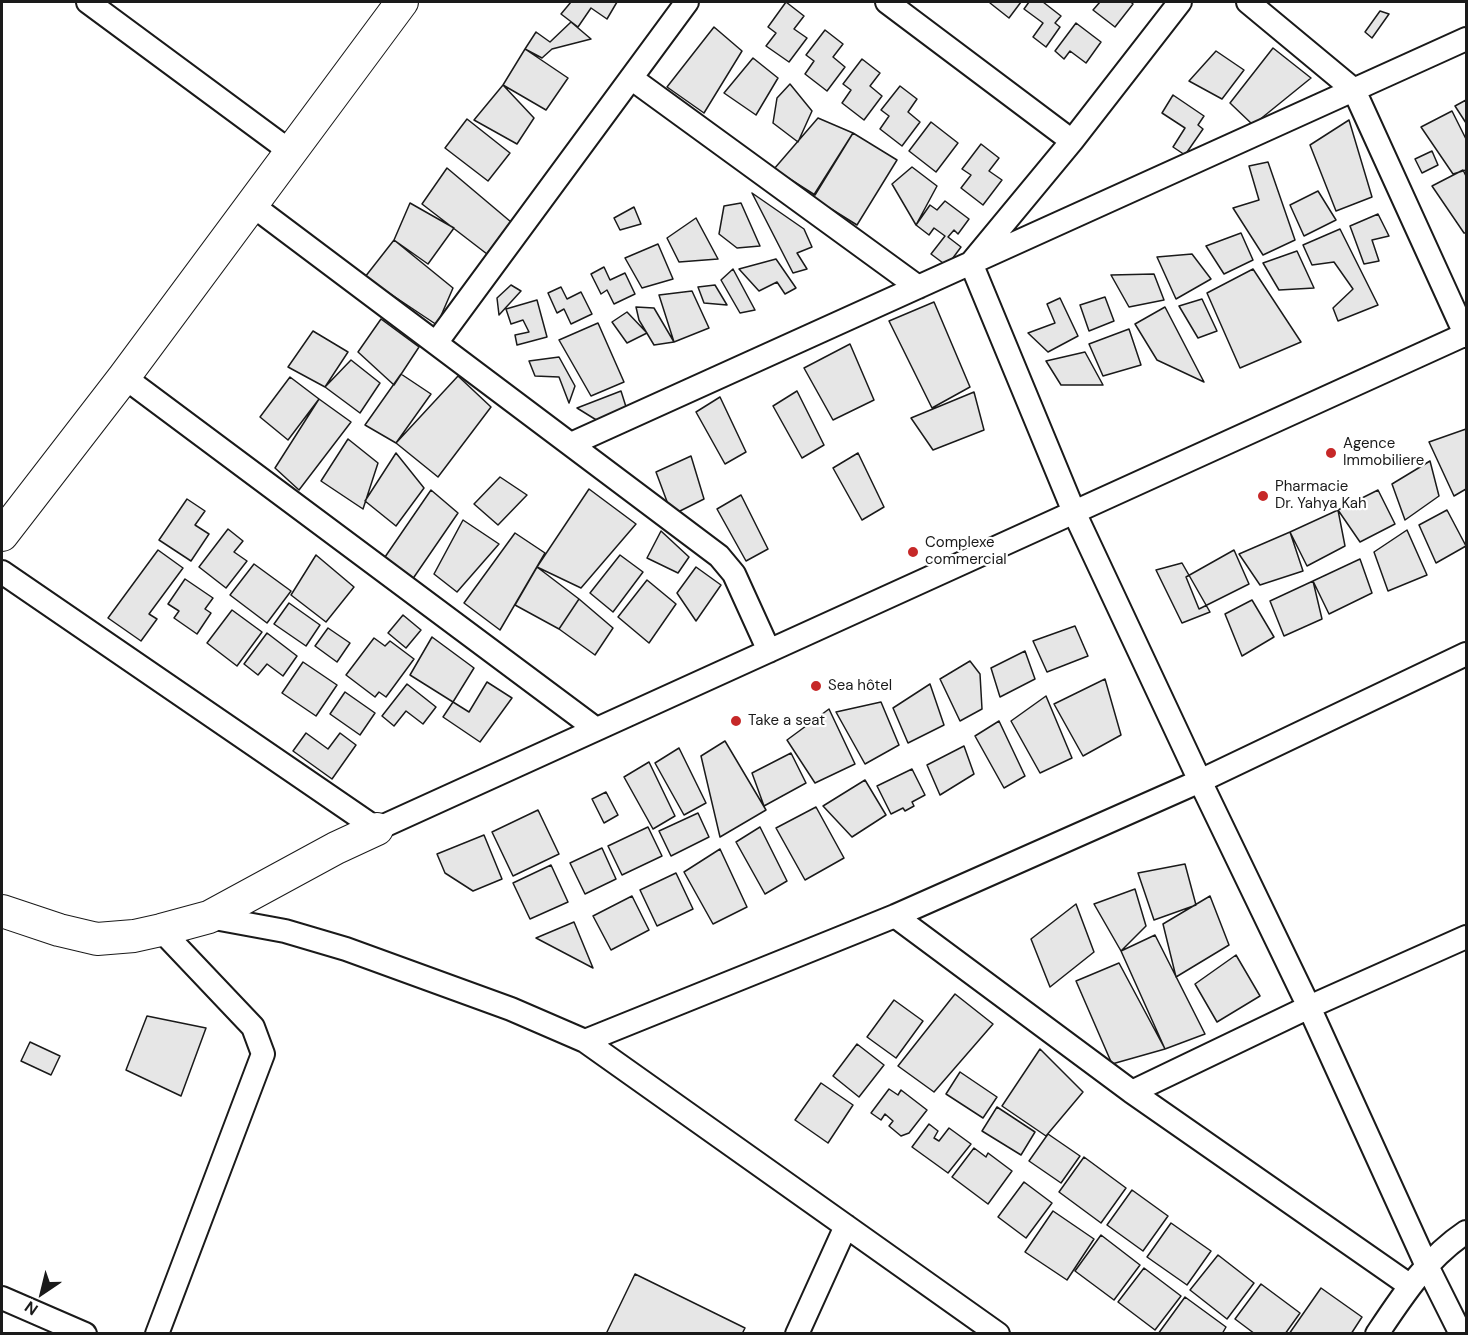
<!DOCTYPE html>
<html>
<head>
<meta charset="utf-8">
<style>
	body { margin:0 }
	#map { position:relative; width:1468px; height:1335px; overflow:hidden; background:#fff; font-family:"DM Sans",sans-serif }
	canvas { display:block }
	.frame { position:absolute; inset:0; border:3px solid #1a1a1a; pointer-events:none }
	.north { position:absolute; left:12px; top:1263px; width:60px; height:60px; -webkit-text-stroke:4px #fff; paint-order:stroke; rotate:215deg; font-size:16px; font-weight:700; line-height:24px; text-align:center; color:#1a1a1a }
	.north::after { content:''; display:block; margin:auto; width:21px; height:27px; background:#1a1a1a; clip-path:polygon(50% 0,100% 100%,50% 72%,0 100%) }
</style>
</head>
<body>
<div id="map">
<canvas width="1468" height="1335"></canvas>
<div class="frame"></div>
<div class="north">N</div>
</div>
<script>
const ctx = document.querySelector('canvas').getContext('2d');
ctx.lineJoin = 'round';
function paint(path, color) { ctx.fillStyle = color; ctx.fill(path, 'evenodd'); }
function stroke(path, color, width, dash) { ctx.strokeStyle = color; ctx.lineWidth = width; ctx.lineCap = dash ? 'butt' : 'round'; ctx.setLineDash(dash || []); ctx.stroke(path); }
function label(font, color, halo, rows, align = 'center') {
  ctx.font = font + ' "DM Sans",sans-serif'; ctx.lineWidth = 4.5; ctx.setLineDash([]); ctx.textBaseline = 'middle'; ctx.strokeStyle = halo; ctx.fillStyle = color; for (const [text, x, y, turn = 0] of rows) {
    ctx.save(); ctx.translate(x, y); ctx.rotate((+turn || 0) * Math.PI / 180); ctx.textAlign = isNaN(turn) ? turn : align; if (halo) ctx.strokeText(text, 0, 0); ctx.fillText(text, 0, 0); ctx.restore();
  }
}
const building = new Path2D(`
	M571,2h46l-10,17 -16,-11 -13,19 -17,-13z
	M786,2l18,14 -10,13 13,9 -18,24 -23,-16 10,-13 -8,-6z
	M991,2h30l-12,16 -19,-15z
	M1029,2h14l18,14 -6,7 5,4 -14,20 -13,-10 10,-14 -19,-14z
	M1100,2h31l2,2 -18,23 -22,-17z
	M1380,11l9,3 -17,24 -7,-6z
	M571,22l20,17 -39,10 -10,9 -17,-9 11,-17 14,10z
	M1076,23l25,19 -15,21 -16,-12 -6,8 -9,-8z
	M714,27l28,24 -38,62 -37,-26z
	M825,30l18,14 -10,13 12,10 -18,24 -22,-17 9,-13 -8,-6z
	M1273,48l38,30 -58,47 -23,-22z
	M525,49l43,29 -22,32 -43,-25z
	M1216,51l28,19 -22,29 -33,-18z
	M753,58l25,20 -22,37 -32,-22z
	M862,59l18,14 -10,13 12,10 -18,24 -22,-17 9,-13 -8,-6z
	M790,84l22,27 -14,31 -25,-19 4,-25z
	M503,85l31,33 -17,26 -43,-24z
	M900,86l17,13 -9,13 12,10 -18,24 -22,-17 9,-13 -8,-6z
	M1173,95l31,21 -6,9 5,4 -18,26 -12,-8 12,-19 -23,-15z
	M1466,100v23l-11,-17z
	M1452,111l14,28v31l-13,4 -32,-47z
	M818,118l35,15 -38,62 -41,-26z
	M467,119l43,34 -22,28 -43,-33z
	M1349,120l23,77 -36,14 -26,-66z
	M931,122l27,21 -22,29 -27,-21z
	M853,133l44,27 -40,65 -29,-18 -18,-6z
	M981,144l18,14 -10,13 13,9 -19,25 -22,-17 10,-13 -9,-6z
	M1432,151l6,14 -16,8 -7,-14z
	M1268,162l27,78 -32,15 -30,-47 26,-8 -10,-34z
	M912,167l25,19 -21,39 -24,-41z
	M447,168l64,54 -24,32 -65,-50z
	M1463,170l3,6v57h-2l-32,-47z
	M1318,191l18,29 -32,16 -14,-31z
	M752,193l52,36 8,18 -15,6 10,16 -14,4z
	M945,201l24,18 -11,15 -4,-4 -6,7 13,10 -14,19 -16,-12 14,-18 -11,-8 -5,7 -13,-10 14,-20 7,5z
	M410,203l44,25 -26,36 -34,-24z
	M741,203l19,43 -23,2 -18,-14 5,-28z
	M634,207l7,17 -21,6 -6,-12z
	M1378,214l11,22 -17,4 7,21 -15,3 -14,-38z
	M696,218l22,41 -39,3 -12,-24z
	M1340,229l38,76 -40,16 -5,-13 20,-19 -19,-27 -22,3 -9,-20z
	M1241,233l12,27 -29,14 -18,-28z
	M394,240l59,48 -16,37 -72,-48z
	M658,244l15,35 -31,9 -17,-30z
	M1297,251l17,37 -35,2 -16,-27z
	M1192,254l19,25 -35,20 -19,-42z
	M776,259l20,29 -11,6 -8,-12 -18,9 -20,-22z
	M604,267l6,13 15,-7 10,21 -21,10 -7,-14 -6,4 -10,-20z
	M733,269l22,41 -15,3 -19,-33z
	M1253,269l48,73 -61,26 -33,-75z
	M1154,274l10,26 -35,7 -18,-32z
	M511,285l10,6 -22,24 -2,-17z
	M715,285l12,20 -23,-2 -6,-16z
	M561,287l6,12 14,-7 11,22 -21,10 -7,-15 -7,4 -9,-20z
	M692,291l17,37 -35,14 -15,-47z
	M1105,297l9,24 -25,10 -9,-26z
	M1060,298l18,38 -30,16 -20,-19 27,-10 -8,-19z
	M1202,299l15,32 -19,7 -19,-32z
	M537,300l10,37 -30,8 -2,-10 14,-3 -6,-12 -12,4 -5,-15z
	M934,302l36,85 -38,21 -43,-87z
	M636,307l18,1 20,34 -20,3 -15,-25z
	M1165,307l39,75 -47,-22 -22,-36z
	M627,312l20,21 -20,10 -15,-21z
	M381,319l38,28 -25,38 -36,-33z
	M598,323l26,59 -33,14 -32,-56z
	M1129,329l12,36 -38,11 -14,-32z
	M313,331l35,21 -23,35 -37,-20z
	M850,344l24,56 -41,20 -29,-52z
	M1085,352l18,33h-42l-15,-24z
	M559,357l16,29 -6,17 -10,-26 -24,-1 -6,-15z
	M351,360l29,23 -20,30 -35,-26z
	M401,374l30,20 -35,49 -31,-18z
	M458,376l33,31 -53,70 -42,-34z
	M290,377l29,22 -31,41 -28,-23z
	M621,391l6,19 -29,11 -21,-13z
	M797,391l27,54 -22,13 -29,-52z
	M974,392l10,38 -51,20 -22,-32z
	M720,397l26,55 -21,12 -29,-52z
	M319,399l32,23 -52,68 -24,-22z
	M1466,429v60l-12,7 -25,-54z
	M348,439l30,24 -15,46 -42,-28z
	M396,453l28,35 -28,38 -31,-25z
	M858,453l26,54 -22,13 -29,-52z
	M691,456l13,43 -32,16 -16,-43z
	M1430,461l9,35 -34,24 -13,-36z
	M500,477l27,18 -29,30 -24,-21z
	M589,489l47,35 -55,64 -44,-21z
	M431,490l27,23 -46,67 -27,-23z
	M1378,490l17,34 -35,18 -22,-32z
	M741,495l27,54 -22,12 -29,-52z
	M187,499l18,12 -10,14 14,9 -18,27 -32,-21z
	M1338,510l7,36 -38,20 -17,-34z
	M1447,510l19,36 -30,17 -17,-38z
	M463,520l36,24 -42,48 -23,-18z
	M228,529l15,12 -9,11 13,9 -21,27 -27,-21z
	M1407,530l20,45 -39,16 -14,-39z
	M661,531l28,26 -11,16 -31,-15z
	M1290,532l13,39 -43,14 -21,-31z
	M515,533l30,20 -45,77 -36,-27z
	M158,550l25,18 -34,46 8,5 -16,22 -33,-23z
	M1234,550l15,34 -50,25 -13,-32z
	M316,555l38,32 -28,35 -35,-27z
	M620,555l23,17 -30,40 -23,-19z
	M1360,559l12,34 -43,21 -16,-33z
	M1182,563l28,49 -28,11 -26,-53z
	M254,564l37,27 -24,32 -37,-28z
	M537,567l42,32 -20,30 -44,-24z
	M696,567l25,18 -25,36 -19,-28z
	M185,579l28,19 -8,11 6,4 -14,21 -23,-16 5,-7 -11,-7z
	M647,580l29,24 -27,39 -31,-26z
	M1313,581l9,38 -38,17 -14,-35z
	M579,599l34,29 -18,27 -36,-26z
	M1252,600l22,37 -32,19 -17,-42z
	M289,603l31,22 -14,21 -32,-22z
	M232,610l30,22 -25,34 -30,-23z
	M403,615l18,15 -15,18 -18,-15z
	M1075,626l13,30 -41,16 -14,-31z
	M328,628l22,15 -13,19 -22,-16z
	M267,633l30,23 -14,20 -16,-12 -9,11 -14,-11z
	M432,637l42,31 -21,34 -43,-27z
	M374,638l11,8 5,-5 24,18 -28,38 -7,-5 -4,5 -29,-22z
	M1025,651l10,28 -35,18 -9,-29z
	M970,661l10,13 2,35 -22,12 -20,-42z
	M303,662l34,23 -21,31 -34,-23z
	M1105,679l16,56 -38,21 -29,-52z
	M487,682l25,16 -32,44 -37,-25 10,-15 16,10z
	M407,684l29,23 -13,17 -17,-13 -12,15 -12,-10z
	M930,684l14,41 -36,18 -15,-35z
	M345,692l30,21 -15,22 -30,-21z
	M1046,696l26,62 -32,15 -29,-52z
	M881,702l18,43 -34,19 -29,-52z
	M829,709l26,55 -40,19 -28,-43z
	M999,721l26,55 -21,12 -29,-52z
	M306,733l22,16 12,-16 16,12 -24,34 -39,-28z
	M725,741l41,69 -46,27 -19,-81z
	M964,746l10,28 -34,21 -13,-30z
	M679,748l27,55 -22,12 -29,-52z
	M791,753l15,30 -42,23 -12,-33z
	M649,762l26,54 -22,13 -29,-52z
	M912,769l13,26 -13,7 2,4 -9,5 -2,-3 -12,6 -14,-28z
	M865,780l21,35 -34,22 -29,-31z
	M606,792l12,23 -14,8 -12,-24z
	M816,807l28,51 -39,22 -29,-52z
	M538,810l21,44 -46,22 -21,-44z
	M698,813l11,24 -38,19 -12,-25z
	M648,827l14,29 -40,19 -14,-29z
	M760,827l27,54 -22,13 -29,-52z
	M484,835l18,44 -29,12 -28,-18 -8,-19z
	M602,848l14,31 -31,15 -15,-31z
	M720,849l27,58 -34,17 -29,-52z
	M1185,864l11,41 -42,15 -16,-47z
	M551,865l17,37 -38,17 -17,-36z
	M676,873l17,36 -36,17 -17,-36z
	M1135,889l11,37 -25,25 -27,-47z
	M632,896l17,34 -38,20 -18,-34z
	M1210,896l19,49 -53,32 -13,-53z
	M1076,904l18,48 -44,35 -19,-48z
	M574,922l19,46 -57,-30z
	M1155,935l50,99 -40,15 -44,-98z
	M1236,955l24,41 -43,26 -22,-38z
	M1119,963l46,86 -53,15 -36,-83z
	M955,994l38,30 -59,68 -36,-26z
	M894,1000l29,21 -27,37 -29,-21z
	M147,1016l59,12 -25,68 -55,-26z
	M30,1042l30,14 -9,19 -30,-14z
	M857,1044l27,21 -25,32 -26,-21z
	M1040,1049l43,43 -37,44 -44,-30z
	M960,1072l37,25 -14,21 -37,-24z
	M821,1083l32,22 -25,38 -33,-23z
	M889,1089l9,6 3,-5 26,20 -18,23 -8,3 -12,-10 4,-5 -8,-7 -4,6 -10,-7z
	M997,1107l38,25 -14,23 -39,-24z
	M929,1124l9,7 -4,7 5,3 10,-13 22,16 -23,29 -36,-26z
	M1048,1134l32,22 -19,27 -32,-22z
	M974,1148l12,9 2,-4 24,18 -24,33 -36,-27z
	M1084,1157l42,31 -25,35 -42,-31z
	M1024,1182l28,21 -26,35 -28,-21z
	M1132,1190l36,26 -25,35 -36,-26z
	M1053,1211l41,28 -27,41 -42,-28z
	M1171,1223l40,28 -24,34 -40,-28z
	M1101,1235l39,30 -26,35 -39,-29z
	M1218,1255l36,28 -27,36 -37,-29z
	M1144,1268l37,28 -26,34 -37,-28z
	M635,1274l110,54 -3,6h-136z
	M1261,1284l39,29 -15,21h-30l-20,-15z
	M1321,1288l41,29 -11,17h-62z
	M1185,1297l41,30 -4,7h-64z`);
const street = new Path2D(`
	M88,2l203,150
	M887,2l185,139
	M1180,2l-108,139 -101,122 103,249 126,269 109,226 117,257 35,70
	M1248,2l106,88 112,246
	M631,78l287,209
	M252,205l467,351 15,18 35,77
	M436,343l251,-341
	M124,377l472,352
	M571,444l895,-405
	M2,572l375,257 1089,-495
	M895,916l237,176 277,193
	M209,917l76,14 61,18 165,60 74,32 413,293
	M585,1041l310,-125 305,-135 266,-127
	M1132,1092l177,-85 157,-70
	M2,1298l83,36
	M157,1334l106,-280 -10,-27 -92,-97
	M797,1334l49,-108
	M1377,1334c26,-39 50,-76 89,-102`);
const secondary = new Path2D(`
	M2,535l122,-158 278,-375
	M2,911l57,19 38,9 37,-3 27,-6 48,-13 127,-69 41,-19`);
const markers = [
	[1331,453,6,"#c62828"],
	[1263,496,6,"#c62828"],
	[913,552,6,"#c62828"],
	[816,686,6,"#c62828"],
	[736,721,6,"#c62828"]
];
const poiNames = [
	["Agence",1343,444],
	["Immobiliere",1343,461],
	["Pharmacie",1275,487],
	["Dr. Yahya Kah",1275,504],
	["Complexe",925,543],
	["commercial",925,560],
	["Sea hôtel",828,686],
	["Take a seat",748,721]
];
paint(building, '#e6e6e6');
stroke(building, '#1a1a1a', 1.5);
stroke(street, '#1a1a1a', 26);
stroke(secondary, '#1a1a1a', 34);
stroke(street, '#fff', 22);
stroke(secondary, '#fff', 32);
for (const [x, y, r, color] of markers) { const dot = new Path2D(); dot.arc(x, y, r, 0, 2 * Math.PI); ctx.fillStyle = color; ctx.fill(dot); stroke(dot, '#fff', 2); }
label('15px', '#1a1a1a', '#fff', poiNames, 'left');
</script>
</body>
</html>
